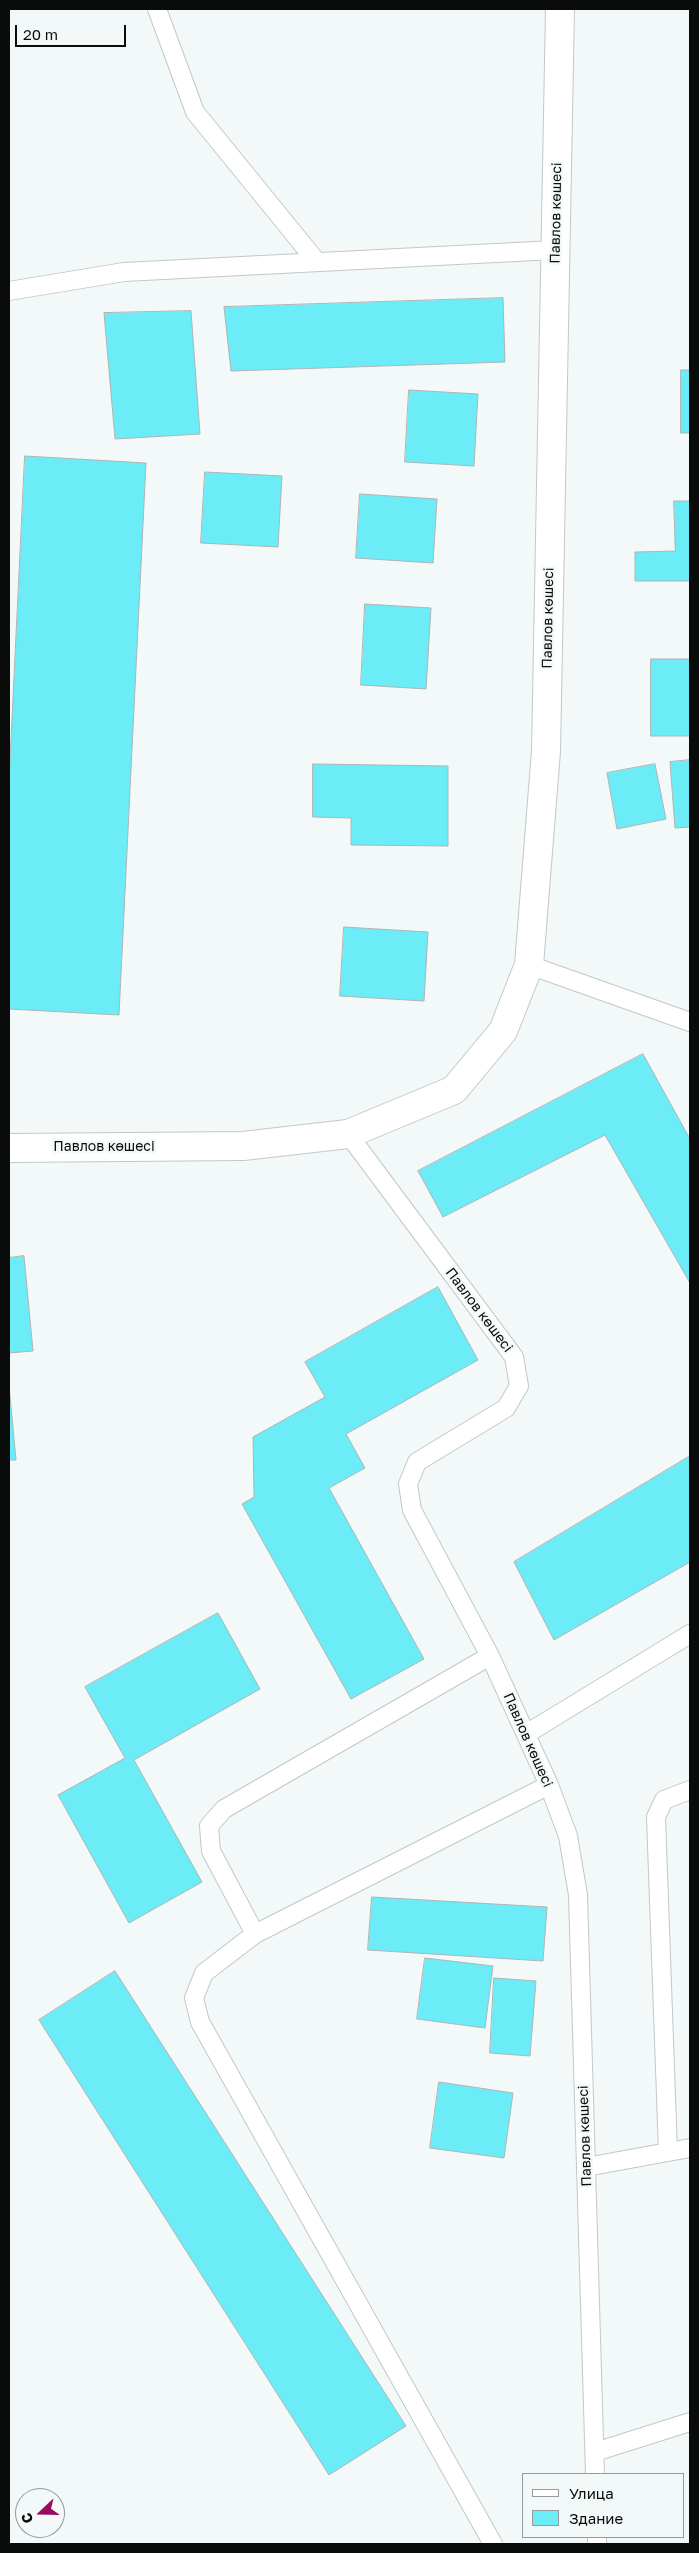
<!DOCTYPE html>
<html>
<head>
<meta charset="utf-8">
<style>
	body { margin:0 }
	#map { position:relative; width:699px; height:2553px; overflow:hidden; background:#f3f9f9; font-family:"Golos Text",sans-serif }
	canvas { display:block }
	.frame { position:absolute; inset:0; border:10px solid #0a0c0c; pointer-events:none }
	.legend { position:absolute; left:522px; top:2473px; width:162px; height:65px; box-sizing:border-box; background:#f3f9f9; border:1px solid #969a9a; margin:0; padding:6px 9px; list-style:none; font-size:15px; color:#0a0c0c }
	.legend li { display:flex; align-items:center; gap:10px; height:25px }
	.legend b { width:25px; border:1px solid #969a9a }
	.north { position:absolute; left:15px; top:2488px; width:50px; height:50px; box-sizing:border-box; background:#f3f9f9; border:1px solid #969a9a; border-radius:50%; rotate:249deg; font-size:14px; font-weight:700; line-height:20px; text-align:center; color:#0a0c0c }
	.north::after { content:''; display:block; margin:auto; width:18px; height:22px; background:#990d60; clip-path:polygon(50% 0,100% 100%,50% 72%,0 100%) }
	.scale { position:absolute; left:15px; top:25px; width:111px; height:22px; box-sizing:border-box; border:2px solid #0a0c0c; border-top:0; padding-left:6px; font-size:15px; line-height:18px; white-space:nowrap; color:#0a0c0c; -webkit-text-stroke:4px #f3f9f9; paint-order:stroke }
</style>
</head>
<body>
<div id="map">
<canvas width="699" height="2553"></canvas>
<div class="frame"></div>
<ul class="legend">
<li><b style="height:6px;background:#fff"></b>Улица</li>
<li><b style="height:14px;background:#6cecf6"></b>Здание</li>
</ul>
<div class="north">С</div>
<div class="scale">20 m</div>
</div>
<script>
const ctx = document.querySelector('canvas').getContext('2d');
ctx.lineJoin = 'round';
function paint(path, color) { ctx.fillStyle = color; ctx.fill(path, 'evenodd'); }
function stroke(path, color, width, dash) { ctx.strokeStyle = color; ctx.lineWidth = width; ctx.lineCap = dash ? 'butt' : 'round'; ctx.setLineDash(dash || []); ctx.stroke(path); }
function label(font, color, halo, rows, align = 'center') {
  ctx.font = font + ' "Golos Text",sans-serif'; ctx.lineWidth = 5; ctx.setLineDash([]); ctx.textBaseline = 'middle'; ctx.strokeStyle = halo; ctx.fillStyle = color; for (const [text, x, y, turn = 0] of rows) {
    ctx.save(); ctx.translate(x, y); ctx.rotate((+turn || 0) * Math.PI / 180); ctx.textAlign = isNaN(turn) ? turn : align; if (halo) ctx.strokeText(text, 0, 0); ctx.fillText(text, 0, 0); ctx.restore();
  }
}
const building = new Path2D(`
	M503,298l2,64 -274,9 -7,-64z
	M191,311l9,123 -85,5 -11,-126z
	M681,370h9v63h-9z
	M409,390l69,4 -4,72 -69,-4z
	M25,456l121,7 -27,552 -110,-6v-228z
	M205,472l77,4 -4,71 -77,-4z
	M360,494l77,5 -4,64 -77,-5z
	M674,501h16v80h-55v-29l40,-1z
	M365,604l66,4 -5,81 -65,-4z
	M651,659h39v77h-39z
	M690,760v67l-15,1 -5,-66z
	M313,764l135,2v80l-97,-1v-27l-38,-1z
	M655,764l11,55 -49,10 -10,-56z
	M344,927l84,5 -4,69 -84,-5z
	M643,1054l47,85v144l-85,-148 -162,82 -25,-46z
	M24,1256l9,95 -24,2v-95z
	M438,1287l40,73 -132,74 19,34 -36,20 95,171 -73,40 -109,-195 12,-7 -1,-60 72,-40 -20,-35z
	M9,1385l7,75h-7z
	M690,1456v106l-136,78 -40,-78z
	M218,1613l42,76 -126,71 68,122 -73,41 -71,-128 67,-37 -40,-71z
	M372,1897l175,10 -4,54 -175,-11z
	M425,1958l68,8 -8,62 -68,-9z
	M115,1971l291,455 -77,49 -290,-455z
	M494,1978l42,3 -6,75 -40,-3z
	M439,2082l74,11 -9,65 -74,-10z`);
const service = new Path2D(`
	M157,9l38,103 122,150
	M9,291l115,-19 431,-22
	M529,965l161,57
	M348,1134l166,223 5,29 -13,22 -89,54 -9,22 4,26 78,146 59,129 19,51 10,59 17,579
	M526,1734l164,-100
	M255,1934l-44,-83 -2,-25 15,-17 266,-153
	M668,2152l-12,-335 8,-17 26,-10
	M586,2167l104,-19
	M595,2452l95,-30
	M597,2537v7
	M493,2544l-293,-522 -6,-24 10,-25 51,-39 294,-149`);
const minor = new Path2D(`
	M9,1148l234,-2 105,-12 106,-44 49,-59 26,-66 17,-214 14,-742`);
const streetNames = [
	["Павлов көшесі",556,213,-89],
	["Павлов көшесі",548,618,-89],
	["Павлов көшесі",104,1147],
	["Павлов көшесі",479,1310,53],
	["Павлов көшесі",528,1740,66],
	["Павлов көшесі",585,2136,-92]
];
paint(building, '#6cecf6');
stroke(building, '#afb4b5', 1);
stroke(service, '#c2c8c8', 20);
stroke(minor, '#c2c8c8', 30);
stroke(service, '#fff', 18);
stroke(minor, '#fff', 28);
label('14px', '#0a0c0c', '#f3f9f9', streetNames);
</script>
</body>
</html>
